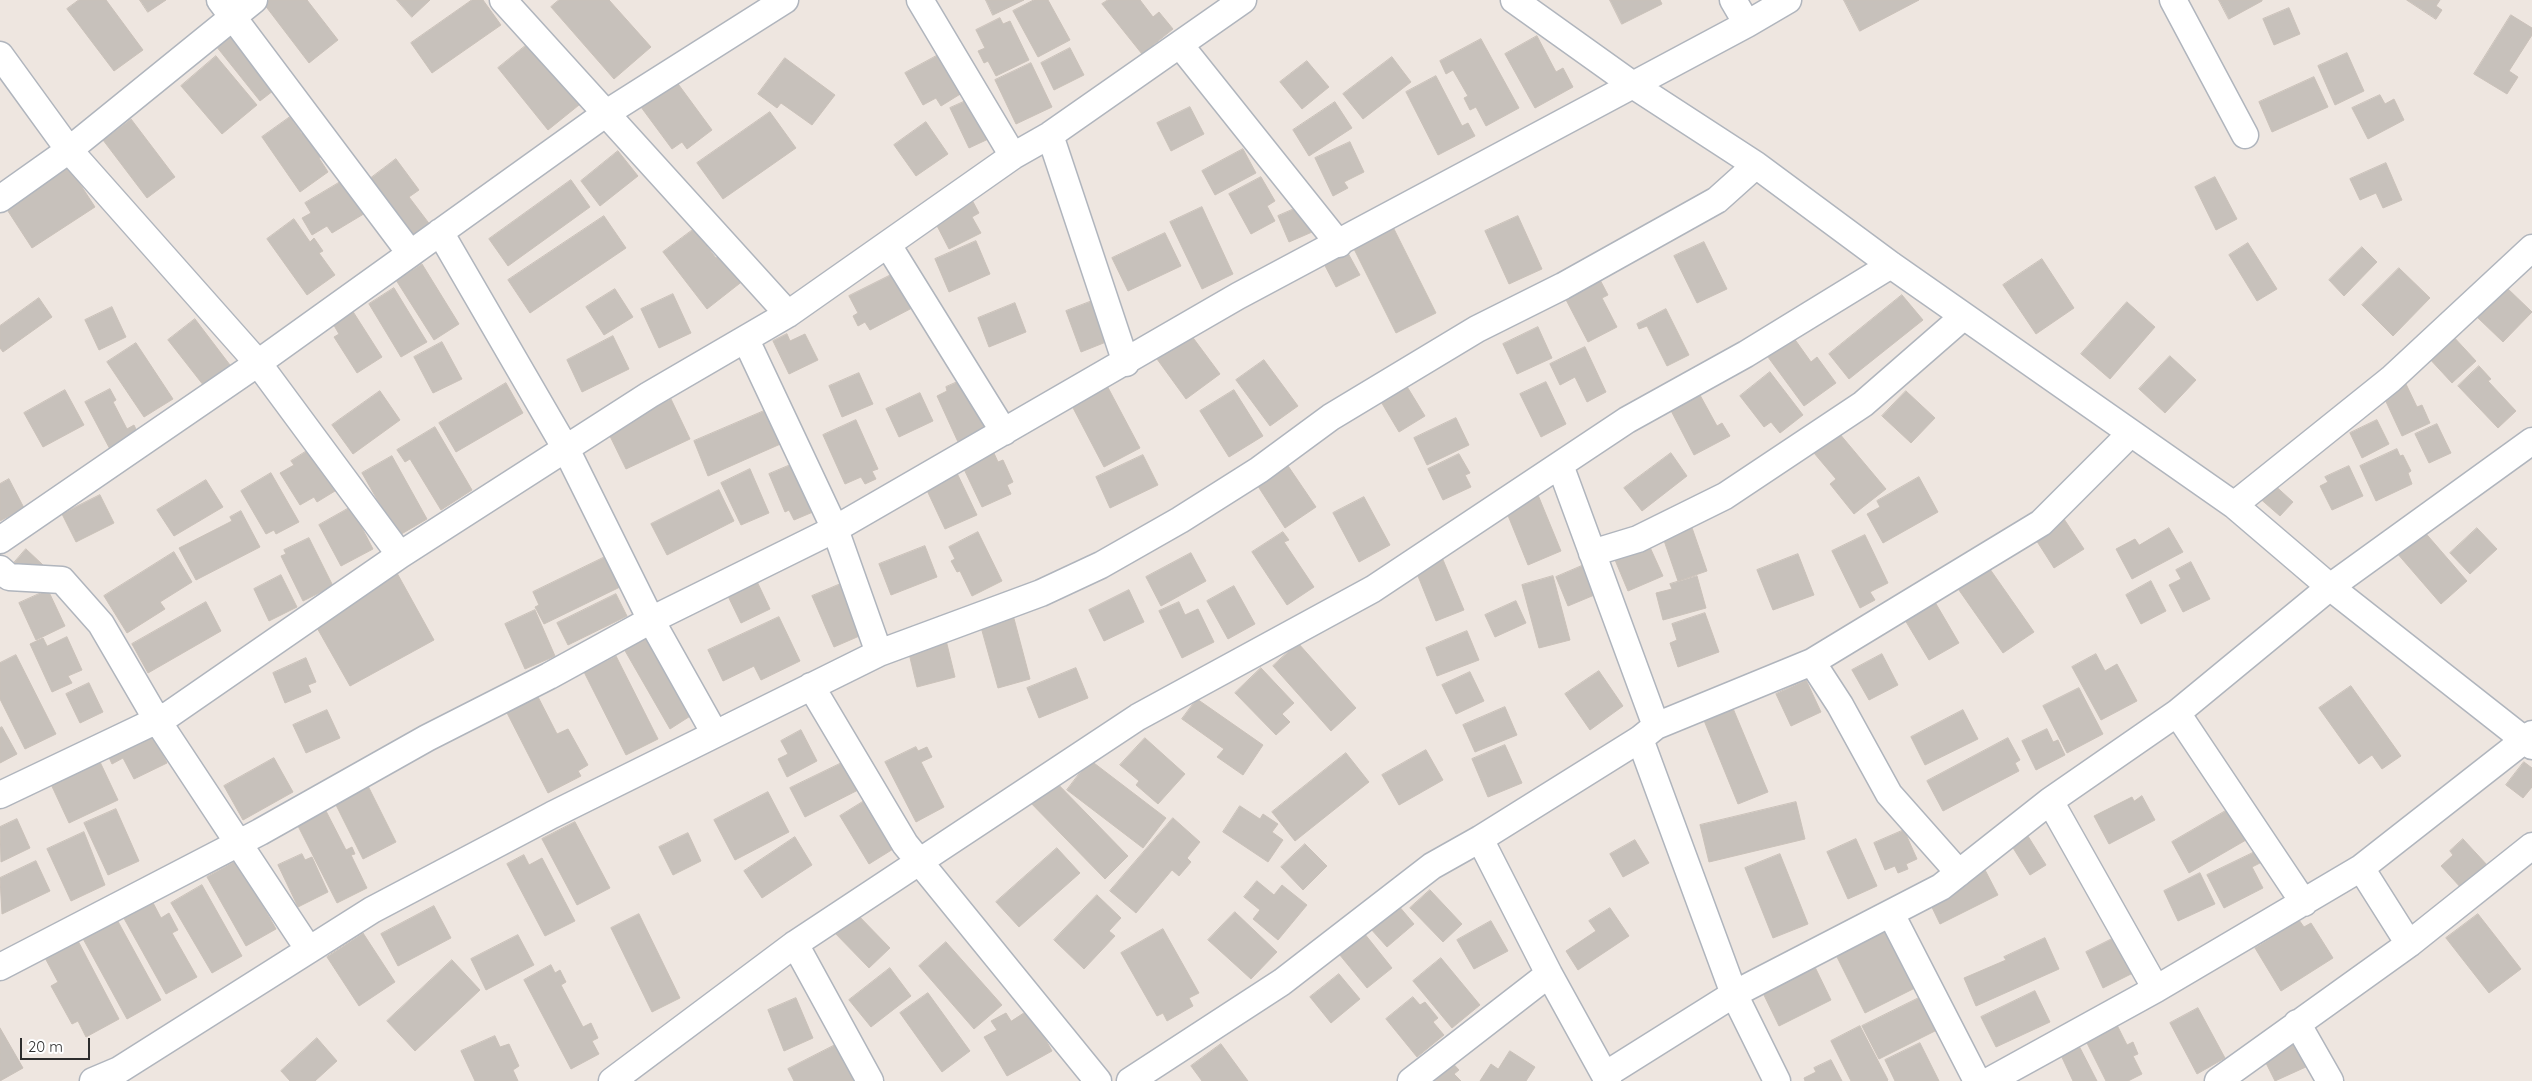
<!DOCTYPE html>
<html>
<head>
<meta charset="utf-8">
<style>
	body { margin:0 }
	#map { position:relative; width:2532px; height:1081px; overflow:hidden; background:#eee6e0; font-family:Quicksand,sans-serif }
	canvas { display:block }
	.scale { position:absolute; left:20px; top:1038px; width:70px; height:22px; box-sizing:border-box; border:2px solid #2d2d2d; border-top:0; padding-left:6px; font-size:15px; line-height:18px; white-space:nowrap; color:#2d2d2d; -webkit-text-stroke:4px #fff; paint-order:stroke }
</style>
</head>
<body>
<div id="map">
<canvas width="2532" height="1081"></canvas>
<div class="scale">20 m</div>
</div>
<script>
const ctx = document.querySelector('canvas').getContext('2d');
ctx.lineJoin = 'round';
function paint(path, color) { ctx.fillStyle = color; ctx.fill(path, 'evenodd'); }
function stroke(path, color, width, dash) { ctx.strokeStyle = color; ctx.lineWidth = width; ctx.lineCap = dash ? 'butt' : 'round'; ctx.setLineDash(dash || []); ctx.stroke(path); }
const building = new Path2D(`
	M79,0h27l37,50 -29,21 -47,-62z
	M140,0h26l-18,12z
	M269,0h38l31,40 -29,23 -45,-59z
	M397,0h33l-18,17z
	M472,0h11l18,25 -69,48 -21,-30z
	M559,0h50l42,47 -37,32 -63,-72z
	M986,0h38l-31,15z
	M1034,0h14l22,40 -32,17 -25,-46z
	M1108,0h32l13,17 6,-5 14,17 -31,25 -40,-50z
	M1610,0h50l2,4 -40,20z
	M1844,0h75l-59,31z
	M2219,0h43v1l-33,18z
	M2407,0h33l-4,6 6,4 -6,9z
	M2289,8l11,26 -26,11 -11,-26z
	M2511,15l21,13v7l-23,36 9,6 -11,17 -33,-20z
	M1000,18l3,6 7,-3 19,39 -33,16 -8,-15 -4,2 -6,-12 7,-3 -9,-18z
	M234,32l44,55 -18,14 -44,-55z
	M1537,36l19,36 7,-4 10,19 -38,21 -30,-54z
	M1481,39l38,69 -33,18 -10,-19 -6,3 -6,-12 4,-2 -15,-26 -7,4 -6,-13z
	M529,43l50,62 -31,25 -50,-62z
	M953,47l9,46 -21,13 -5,-8 -13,7 -18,-32z
	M1070,48l14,27 -30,15 -13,-27z
	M2347,53l17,38 -29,14 -17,-39z
	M216,56l41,49 -35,29 -41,-48z
	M1392,57l19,25 -48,37 -20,-25z
	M785,58l50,37 -23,30 -31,-22 -4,5 -19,-14z
	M1307,61l22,26 -27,22 -22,-27z
	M1031,63l21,44 -36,17 -21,-44z
	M1436,76l26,50 6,-3 7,13 -37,19 -32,-63z
	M673,77l39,53 -25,19 -5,-7 -10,7 -34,-46z
	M2314,77l14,30 -56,25 -13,-30z
	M979,95l18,40 -28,13 -19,-40z
	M2380,95l5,9 9,-5 10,21 -36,19 -16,-31z
	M1335,102l17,26 -43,28 -16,-26z
	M1190,107l14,27 -33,17 -14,-28z
	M770,112l26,36 -73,51 -26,-36z
	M290,117l12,17 8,-5 17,24 -8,5 9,14 -28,20 -38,-55z
	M131,119l44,58 -28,21 -44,-58z
	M926,122l22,32 -32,22 -22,-31z
	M1350,142l14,30 -20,10 4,6 -15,8 -18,-38z
	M1243,149l13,24 -41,22 -13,-24z
	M618,151l20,25 -38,30 -19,-25z
	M396,159l23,31 -10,7 22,29 -16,12 -44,-60z
	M2386,163l16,37 -19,8 -7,-15 -16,7 -10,-21z
	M67,164l28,43 -63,41 -28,-43z
	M1261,177l14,24 -8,5 8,15 -24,13 -22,-40z
	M2215,177l22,42 -21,11 -21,-43z
	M347,178l20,34 -35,21 -5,-7 -15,9 -10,-17 9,-5 -6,-10z
	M571,180l19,27 -82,59 -19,-27z
	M971,198l8,15 -7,4 9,16 -32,16 -16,-31z
	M1315,200l11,26 -37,16 -11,-26z
	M1202,207l31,67 -31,15 -32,-67z
	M604,216l22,32 -96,65 -22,-33z
	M1518,216l24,53 -33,15 -24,-53z
	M294,219l16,23 4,-4 9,13 -4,2 16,22 -28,20 -40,-56z
	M1393,227l43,86 -40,20 -43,-86z
	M694,229l22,29 7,-4 21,26 -37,29 -44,-57z
	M1165,233l16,33 -53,25 -16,-33z
	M976,241l14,33 -41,18 -14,-33z
	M1704,242l23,47 -30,14 -23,-47z
	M2248,243l29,46 -20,12 -28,-46z
	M1343,244l17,31 -24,12 -16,-31z
	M2362,247l15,15 -33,34 -15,-16z
	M2042,259l32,49 -38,26 -33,-49z
	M422,264l37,60 -25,16 -38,-60z
	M2399,268l31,30 -37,38 -31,-31z
	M895,273l17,35 -42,22 -5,-8 -7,4 -5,-10 5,-3 -9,-17z
	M1598,276l10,19 -6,3 15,29 -29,15 -25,-48z
	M2506,287l26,25 -29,30 -26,-25z
	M394,288l33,54 -26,15 -32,-53z
	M615,289l18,28 -29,18 -18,-28z
	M673,294l18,39 -32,15 -18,-39z
	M1902,295l21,25 -74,59 -20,-25z
	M39,298l13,19 -49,35 -3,-4v-22z
	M1100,298l16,40 -35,14 -15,-41z
	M2127,302l28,25 -45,52 -29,-25z
	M1015,303l11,29 -37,15 -11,-29z
	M112,307l14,30 -27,13 -14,-30z
	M1666,309l23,46 -22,11 -20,-40 -8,3 -2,-5z
	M352,310l30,47 -25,16 -23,-36 5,-3 -7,-12z
	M195,319l35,46 -26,21 -36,-46z
	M1538,327l14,31 -35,16 -14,-30z
	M787,334l3,7 15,-7 13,26 -29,14 -16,-33z
	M1791,334l20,28 6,-5 19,26 -32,23 -39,-53z
	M2451,334l25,27 -24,22 -25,-27z
	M1191,335l29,39 -34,25 -29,-40z
	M613,336l16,33 -47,23 -15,-32z
	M442,342l20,37 -29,14 -19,-36z
	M136,343l37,56 -29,18 -37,-55z
	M1585,347l21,45 -19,10 -12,-25 -15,8 -10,-21z
	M2170,356l26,24 -31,33 -26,-24z
	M1264,360l34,46 -28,20 -34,-46z
	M2479,366l12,13 -3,2 28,30 -18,17 -40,-42z
	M1770,372l33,43 -23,18 -9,-11 -7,5 -24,-31z
	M859,373l14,31 -31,13 -13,-31z
	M962,380l23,49 -27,13 -21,-46 10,-5 -1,-4z
	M1104,380l36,68 -36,19 -33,-63z
	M1403,380l22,36 -26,16 -22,-37z
	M1546,382l20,42 -25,13 -21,-43z
	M2405,382l12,25 5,-2 8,18 -28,13 -20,-43z
	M506,383l17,30 -67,39 -17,-29z
	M1695,386l22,40 5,-3 8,13 -36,19 -28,-54z
	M110,389l6,11 -3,2 14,27 7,-4 6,13 -28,15 -27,-51z
	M65,390l19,35 -41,22 -19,-34z
	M1234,390l29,46 -34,21 -29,-46z
	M380,391l20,29 -47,34 -21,-29z
	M1906,391l29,27 -24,25 -29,-27z
	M920,393l13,28 -34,16 -13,-28z
	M671,399l19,40 -64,30 -19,-39z
	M771,408l14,34 -77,34 -14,-35z
	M1456,418l13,27 -42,20 -13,-27z
	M856,420l22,49 -6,2 4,8 -11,5 -4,-7 -16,7 -22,-49z
	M2377,420l12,24 -27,14 -12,-25z
	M2437,424l14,29 -22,10 -14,-29z
	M435,427l37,63 -31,20 -31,-51 -5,3 -8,-12z
	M1839,433l47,56 -32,25 -24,-30 6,-5 -22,-26z
	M310,449l25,42 -18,11 -3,-5 -14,8 -20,-32 14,-8 -3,-4z
	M2397,449l3,7 3,-1 8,16 -3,2 4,11 -36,17 -16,-35z
	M993,451l5,11 5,-2 10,22 -6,3 4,9 -29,13 -20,-42z
	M1671,453l16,23 -45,35 -18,-23z
	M1459,454l11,19 -5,2 6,12 -28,13 -15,-31z
	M1143,455l15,30 -48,23 -14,-31z
	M392,456l35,63 -29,17 -36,-63z
	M1282,457l34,50 -31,21 -33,-51z
	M800,461l20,48 -26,11 -5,-10 -4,2 -16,-38z
	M2349,466l14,30 -31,14 -12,-24 8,-4 -3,-5z
	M750,469l19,44 -28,12 -20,-42z
	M955,469l22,46 -32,14 -21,-45z
	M271,473l28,49 -23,12 -2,-4 -8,4 -25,-43z
	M1919,477l19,35 -55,31 -16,-29 13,-7 -3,-6z
	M9,479l15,29 -24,13v-37z
	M206,480l17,27 -49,29 -17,-26z
	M2270,481l23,21 -13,14 -23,-20z
	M719,490l15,31 -67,34 -16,-31z
	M100,495l14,28 -38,19 -14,-28z
	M1538,495l23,56 -33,14 -23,-57z
	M1364,497l26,48 -31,17 -26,-49z
	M351,507l22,42 -32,17 -22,-41z
	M241,511l19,36 -64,33 -17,-32 53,-27 -2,-4z
	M2060,513l24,36 -30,19 -23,-36z
	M1689,519l18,52 -29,10 -18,-52z
	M2169,528l14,24 -51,27 -16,-30 19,-10 4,6z
	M2477,528l20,21 -27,25 -20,-21z
	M2422,529l45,52 -26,23 -45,-52z
	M978,532l24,49 -30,15 -12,-25 -3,1 -6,-11 4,-2 -6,-12z
	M1283,532l6,8 -5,2 30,45 -27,18 -35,-53z
	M1865,535l23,48 -18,9 5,8 -15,8 -28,-57z
	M309,538l24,48 -30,15 -22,-45 5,-2 -2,-4z
	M1649,545l14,31 -35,15 -13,-31z
	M925,546l12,31 -46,18 -12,-31z
	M26,549l17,16 -21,22 -16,-15z
	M174,552l18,30 -32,20 5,7 -38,24 -23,-37z
	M1191,553l15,28 -45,25 -15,-29z
	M1798,554l16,41 -41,15 -16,-40z
	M1441,555l23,55 -28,11 -22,-55z
	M605,557l15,30 -76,37 -9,-17 4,-2 -6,-13z
	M1591,562l13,29 -36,15 -12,-29z
	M1985,562l49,70 -31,21 -49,-70z
	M2191,562l19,37 -27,13 -14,-27 12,-6 -5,-9z
	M397,573l37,67 -84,46 -38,-67z
	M753,573l17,36 -29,14 -17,-35z
	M281,575l16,32 -28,14 -15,-32z
	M1553,576l17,64 -31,8 -17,-63z
	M1697,576l9,32 -43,12 -7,-27 16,-4 -2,-5z
	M2151,581l15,30 -25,13 -15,-29z
	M843,583l21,51 -30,13 -22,-51z
	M1234,586l21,38 -27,15 -21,-38z
	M48,590l17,36 -29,14 -17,-37z
	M1129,590l15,32 -40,19 -15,-31z
	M616,594l11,22 -59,29 -11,-22z
	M1932,597l27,46 -30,17 -27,-45z
	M1516,601l10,22 -31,14 -10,-22z
	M206,602l15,29 -73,42 -16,-29z
	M1179,602l6,13 13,-6 16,33 -32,16 -23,-47z
	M535,610l20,46 -30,13 -20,-45z
	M1012,611l18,68 -32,9 -19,-68z
	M1705,613l14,39 -41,15 -8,-24 7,-3 -5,-16z
	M779,617l21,44 -39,19 -7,-14 -31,15 -15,-31z
	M1467,631l12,29 -42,16 -11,-28z
	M649,634l46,79 -25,16 -46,-80z
	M945,636l10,41 -38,10 -10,-42z
	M67,637l15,33 -14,6 4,7 -20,9 -22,-48 13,-6 4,8z
	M1298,643l58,65 -25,23 -58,-65z
	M1882,654l16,31 -29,15 -17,-30z
	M2096,654l9,17 12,-7 20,37 -36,19 -29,-53z
	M16,655l40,79 -31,15 -25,-50v-36z
	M616,656l42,83 -32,16 -42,-83z
	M306,658l10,24 -8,3 3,7 -26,11 -12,-30z
	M1076,668l12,30 -49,20 -12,-30z
	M1261,668l33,35 -12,11 8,8 -14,13 -41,-42z
	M1599,671l24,35 -33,24 -25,-36z
	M1470,672l14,29 -28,13 -14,-29z
	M1806,680l15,32 -30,14 -15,-32z
	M89,683l14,29 -23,11 -14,-29z
	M2351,686l50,70 -19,13 -10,-14 -13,9 -40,-56z
	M2079,688l24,46 -36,19 -24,-47z
	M535,691l22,43 11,-5 20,36 -10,6 3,5 -33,17 -44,-86z
	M1197,699l66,46 -20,30 -26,-18 7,-8 -42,-30z
	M1732,706l36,86 -30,12 -35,-86z
	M1505,707l12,28 -42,17 -12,-27z
	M327,710l13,28 -34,15 -13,-28z
	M1963,710l15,29 -53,26 -14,-28z
	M144,716l23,47 -33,16 -11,-21 -11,6 -12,-26z
	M2,727l15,27 -17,9v-35z
	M2047,729l6,13 5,-2 7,15 -29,15 -14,-29z
	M801,730l16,31 -30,16 -9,-18 10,-5 -7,-13z
	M1145,738l40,36 -27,30 -22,-19 3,-4 -19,-16z
	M2008,738l12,22 -5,3 4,8 -76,40 -16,-30z
	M92,745l26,55 -49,23 -26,-56z
	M1505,745l17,38 -34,14 -16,-38z
	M916,747l2,4 9,-4 5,10 -11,5 23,45 -28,15 -31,-60z
	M1426,750l17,30 -44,25 -17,-30z
	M1346,753l23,29 -74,59 -23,-29z
	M274,758l19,34 -50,28 -19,-34z
	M850,759l14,28 -59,30 -15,-29z
	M1090,760l76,58 -23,30 -76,-58z
	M2524,762l8,6v19l-9,11 -17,-13z
	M1049,775l79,81 -23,23 -79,-81z
	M367,784l29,58 -33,17 -29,-58z
	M768,792l21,40 -54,28 -21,-40z
	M2142,796l13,24 -46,24 -15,-28 38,-19 2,4z
	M869,798l29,48 -29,18 -29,-48z
	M1796,802l9,37 -96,23 -9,-37z
	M1240,806l20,13 3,-5 15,10 -6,8 11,8 -15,22 -45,-30z
	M116,809l23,52 -31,14 -24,-52z
	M2229,809l17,31 -57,33 -17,-31z
	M326,811l20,39 6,-3 3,7 -4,1 16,33 -30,15 -39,-77z
	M1173,818l27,24 -13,16 4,4 -12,14 -7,-6 -36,43 -26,-22z
	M17,819l13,29 -29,14 -1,-35z
	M575,822l35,66 -33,17 -35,-66z
	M1904,830l13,29 -11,5 2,5 -10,4 -3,-7 -10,4 -11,-27z
	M84,832l21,53 -34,16 -24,-52z
	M688,833l13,28 -28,14 -14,-28z
	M2026,833l20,32 -16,10 -20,-32z
	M795,837l17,28 -50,33 -18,-27z
	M1856,839l21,47 -29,13 -21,-47z
	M2463,839l25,27 -26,23 -21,-23 12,-11 -3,-4z
	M1635,840l14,23 -26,14 -13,-23z
	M1305,844l22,22 -24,24 -22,-23z
	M1057,848l23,25 -61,54 -23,-25z
	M2261,849l5,11 -14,7 11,21 -39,20 -17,-33z
	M302,854l3,6 7,-3 16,35 -30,15 -20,-42z
	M1780,854l28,70 -35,14 -28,-70z
	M524,855l5,10 13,-7 33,63 -30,15 -38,-72z
	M237,860l39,69 -30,17 -39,-69z
	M36,861l14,30 -48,23 -2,-36z
	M1984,868l14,27 -58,29 -13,-27z
	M2200,873l15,31 -37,17 -14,-30z
	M1257,881l17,14 8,-10 25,20 -29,35 -25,-21 7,-9 -16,-13z
	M202,885l40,71 -30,17 -41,-70z
	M1430,890l32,34 -19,18 -33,-34z
	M1097,895l24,23 -12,13 6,5 -31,33 -30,-29z
	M150,897l11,21 8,-5 9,17 -6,3 25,44 -31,17 -45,-81z
	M1398,905l16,19 -27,23 -17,-19z
	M434,906l17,32 -53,28 -17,-32z
	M1610,908l19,28 -51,34 -12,-19 30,-20 -7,-10z
	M853,910l37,38 -21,20 -37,-38z
	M1235,912l42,40 -26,27 -43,-39z
	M639,914l41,84 -28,14 -41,-84z
	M2478,914l43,55 -32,24 -43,-55z
	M1881,915l36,72 -52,26 -36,-72z
	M115,916l46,84 -34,19 -46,-84z
	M2299,920l5,7 7,-4 22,35 -52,33 -26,-43z
	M1491,921l17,30 -34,18 -17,-29z
	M1163,929l36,64 -10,5 4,8 -26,15 -4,-8 -6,3 -36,-63z
	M363,933l32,49 -36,24 -32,-49z
	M1364,933l28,35 -25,20 -28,-34z
	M518,935l16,30 -48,25 -15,-31z
	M2116,937l17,36 -30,15 -17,-36z
	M2045,938l14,31 -83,37 -12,-28 42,-18 -2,-3z
	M77,939l42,80 -33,18 -8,-16 -6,3 -21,-38 7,-4 -14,-26z
	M946,942l56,63 -28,24 -55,-63z
	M1441,958l39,47 -28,23 -39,-47z
	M452,960l28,30 -65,61 -28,-30z
	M1813,963l18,37 -52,26 -18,-37z
	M551,965l4,8 5,-3 6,12 -5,3 22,42 8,-4 7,15 -6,3 7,13 -28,15 -47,-89z
	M890,968l21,28 -40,31 -22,-27z
	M1339,974l21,25 -29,24 -21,-26z
	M2035,991l15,31 -54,25 -15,-30z
	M928,993l42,58 -28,21 -42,-59z
	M1929,993l16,33 -66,33 -17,-33z
	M1413,997l7,8 5,-3 13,16 -5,4 11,13 -27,22 -31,-38z
	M796,998l17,40 -29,13 -16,-41z
	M2198,1008l27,50 -28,16 -27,-51z
	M1029,1010l23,41 -45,25 -23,-39 13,-7 -6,-9 15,-8 5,8z
	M2115,1021l12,24 6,-3 5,12 -5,2 9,18 -14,7h-22l-22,-44z
	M1860,1026l28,54 -1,1h-36l-20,-40z
	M0,1028l23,40 -23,13z
	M495,1036l5,11 9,-3 10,22 -6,4 5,11h-43l-14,-30z
	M2294,1037l14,29 -33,15 -14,-28z
	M317,1038l20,23 -22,20h-25l-9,-10z
	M843,1041l13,40h-62l-6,-12z
	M2077,1042l20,39h-24l-14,-30z
	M1920,1043l19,38h-44l-10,-21z
	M1221,1044l27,37h-46l-11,-15z
	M1510,1051l25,16 -9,14h-46l11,-17 7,5z
	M1447,1057l12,13 -5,4 7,7h-39z
	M1831,1060l11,21h-37l-1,-3 12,-6 -2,-4z`);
const minor = new Path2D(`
	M220,0l190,253
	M503,0l285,314
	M920,0l93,156
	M1514,0l119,85 123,80 135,100 343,240 96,82 202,159
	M1733,0l14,24
	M2173,0l72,135
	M1180,45l159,199
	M0,55l69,95 189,213 142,192
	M1050,135l76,228
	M0,199l69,-49 185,-150
	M440,232l126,217 85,171 64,114
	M888,245l116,187
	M746,340l89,189 44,124
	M1560,465l96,261
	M2234,505l157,-126 141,-131
	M0,540l258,-177 347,-249 180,-114
	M1592,553l46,-14 87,-43 138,-92 101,-88
	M0,569l9,8 53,3 39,44 56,96 152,230
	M1812,662l28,43 49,89 70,79
	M811,686l94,158 193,237
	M2177,713l127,190
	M1640,739l94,255 43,87
	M0,795l170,-81 230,-159 249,-160 139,-81 225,-158 37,-21 193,-135
	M2050,801l106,188
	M1480,839l69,135 59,107
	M2361,868l48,76
	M1891,914l86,167
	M795,944l75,137
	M0,967l260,-135 167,-94 122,-62 102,-56 184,-91 403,-233 509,-272 41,-24
	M2297,1023l33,58
	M1605,1075l129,-81 207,-107 109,-86 127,-88 153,-126 202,-146
	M93,1081l26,-11 253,-160 180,-95 327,-162 162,-60 60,-28 79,-45 79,-50 72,-53 146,-88 86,-43 154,-86 39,-35
	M612,1081l183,-137 343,-227 235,-128 254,-169 119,-66 145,-89
	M1130,1081l152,-99 150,-116 48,-27 160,-100 16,-13 156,-64 229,-139 90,-90
	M1411,1081l138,-107
	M1989,1081l167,-92 205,-121 171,-134
	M2218,1081l191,-137 123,-98`);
paint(building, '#c7c1bb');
stroke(building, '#cac1b9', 1);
stroke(minor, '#b0b5bd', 29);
stroke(minor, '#fff', 26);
</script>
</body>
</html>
